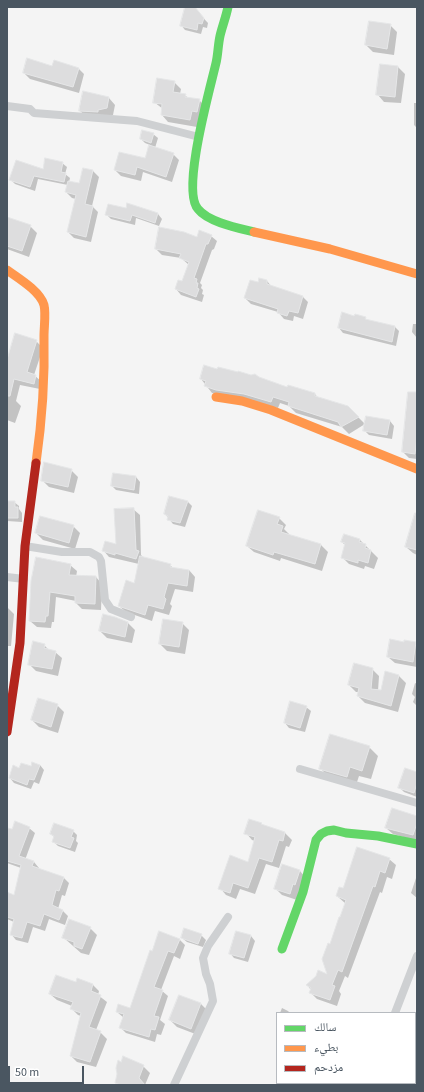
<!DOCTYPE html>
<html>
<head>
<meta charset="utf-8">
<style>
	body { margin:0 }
	#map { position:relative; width:424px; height:1092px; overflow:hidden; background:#f4f4f4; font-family:"Source Sans 3","Noto Naskh Arabic",sans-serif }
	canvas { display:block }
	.frame { position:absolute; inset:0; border:8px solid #4a5661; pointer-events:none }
	.legend { position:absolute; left:276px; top:1012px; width:140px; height:72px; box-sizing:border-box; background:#fff; border:1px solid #b7bbc0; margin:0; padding:5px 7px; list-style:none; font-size:12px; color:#4a5661 }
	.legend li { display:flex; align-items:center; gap:8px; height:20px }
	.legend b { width:20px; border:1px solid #b7bbc0 }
	.scale { position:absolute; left:8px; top:1066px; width:76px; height:18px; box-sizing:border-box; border:2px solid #4a5661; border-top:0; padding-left:5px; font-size:12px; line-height:14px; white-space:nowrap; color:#4a5661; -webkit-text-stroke:3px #fff; paint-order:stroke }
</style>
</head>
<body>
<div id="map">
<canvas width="424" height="1092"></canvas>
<div class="frame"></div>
<ul class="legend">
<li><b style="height:5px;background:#63d668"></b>سالك</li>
<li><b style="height:5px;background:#ff974d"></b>بطيء</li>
<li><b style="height:5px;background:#b3261e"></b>مزدحم</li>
</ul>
<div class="scale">50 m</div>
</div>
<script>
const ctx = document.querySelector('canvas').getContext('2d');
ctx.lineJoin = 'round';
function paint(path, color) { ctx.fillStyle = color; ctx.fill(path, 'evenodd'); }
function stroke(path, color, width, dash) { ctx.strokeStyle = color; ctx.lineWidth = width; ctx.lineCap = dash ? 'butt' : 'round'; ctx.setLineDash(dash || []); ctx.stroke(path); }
const shadow = new Path2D(`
	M186,7h7l15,16 -1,5 -4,-1 -2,7 -16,-4 -4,-5z
	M390,25l7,7 -3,23 -21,-3 -7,-7z
	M398,67l7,7 -4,29 -17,-1 -6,-7z
	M78,68l6,6 -5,19 -49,-14 -6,-6z
	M174,82l7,7 -1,5 5,1 3,3 11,2 7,7 -9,20 -29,-5 -6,-7 1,-6 -9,-7z
	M109,98l6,7 -2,10 -8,2h-18l-7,-6z
	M414,103h3v25l-3,-3z
	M153,134l5,4 -3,10 18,6 6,6 -7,22 -29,-10 -2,9 -20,-5 -6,-6 30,-10 5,-15 -5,-2 -4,-4z
	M62,163l5,4 -2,7 5,4 -1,4 11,2 13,-13 6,6 -7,29 6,6 -7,30 -17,-4 -6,-6 8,-33 -4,-1 -6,-6 2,-7 -30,-6 -3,12 -20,-7 -4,-4 33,-9z
	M128,204l30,10 4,5 -3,7 -23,-8 -1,7 -24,-6 -5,-5 21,-4z
	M7,219l23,7 7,7 -8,24 -22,-8z
	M211,236l6,5 -3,8 -2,1 -12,33 2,2 -1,3 2,2 -1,4 2,1 -2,7 -21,-7 -5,-6 7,-7 6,-17 -8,-7 -19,-3 -6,-6z
	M267,281l5,6 31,10 5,5 -5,17 -9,-3 -1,5 -9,-2 -6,-7 -27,-8 -6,-6 13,-14z
	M355,317l10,1 3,3 27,6 4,4 -3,15 -53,-13 -4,-5z
	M413,324h4v14l-5,-6z
	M16,335l21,7 6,6 -9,27 8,7 -2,7 -20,-4 -4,16 5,5 -6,17 -8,-3v-52z
	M218,370l41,8 29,10 27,6 3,4 30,9 17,17 -16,10 -7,-7 -46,-14 -7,-7 -9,-3 -2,5 -66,-15 -11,-14z
	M417,393v66l-8,-1 -6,-6z
	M390,421l4,5 -2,13 -23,-4 -5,-5z
	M71,470l7,7 -4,16 -25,-6 -7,-7z
	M113,474l23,3 4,5 -1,12 -23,-4 -4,-4z
	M170,497l18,5 4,4 -7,21 -12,-3 -8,-10z
	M7,502h7l5,4v3l3,4v9l-15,-1z
	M133,509l7,6 1,40 4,4 25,6 4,4 15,1 6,7 -2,15 -18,-3 -5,15 2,2 -3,9 -14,-4 -3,10 -26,-9 -7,-6 15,-22 5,-20 -30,-7 -6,-7 14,-4z
	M279,518l7,7 -2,4 5,5 -1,2 33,9 7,7 -6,19 -41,-13 -1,3 -26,-9 -7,-6z
	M417,520v35l-4,-2 -7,-6z
	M73,526l7,7 -5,16 -32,-9 -7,-7z
	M344,536l16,4 18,18 -4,11 -9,-3 -1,3 -15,-5 -7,-7 3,-12 -3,-3z
	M70,565l7,6 -1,6h20l6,7 -1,26 -19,-1 -6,-6v-2l-20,-4 -2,25h-2l-1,6 -14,-1 -7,-6 2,-40z
	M7,607l7,7 -3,32h-4z
	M104,615l24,8 7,7 -3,13 -25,-5 -7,-7z
	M182,623l7,7 -4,24 -18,-3 -7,-7z
	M405,641l12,3v23l-22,-4 -7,-6 17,-14z
	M44,645l6,6 5,1 7,6 -4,18 -22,-5 -7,-7z
	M372,669l7,7 -1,15 4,1 4,-19 13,3 7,7 -8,29 -33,-9 -7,-7 1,-4h-3l-7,-7z
	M415,683l2,1v22l-4,-4 2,-5 -3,-3z
	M57,705l7,7 -6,21 -19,-6 -7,-7z
	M306,707l5,4 -6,21 -16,-4 -4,-5z
	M369,747l9,9 -7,23 -12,-3 -3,9 -27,-8 -9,-9z
	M40,765l4,5 -5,14 -5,-2 -3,7 -17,-6 -4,-5 9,-9z
	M417,773v24l-13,-5 -4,-4z
	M417,817v24l-24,-7 -7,-6z
	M261,824l3,2 21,7 7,7 -3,7 -3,-1 -7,22 -13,-4 -11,30 -15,-5 -4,10 -10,-4 -6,-7 28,-25 7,-22 -3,-1 -6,-7z
	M29,828l6,5 -10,27 9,2 5,6v1l24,8 6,6 -4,13 -3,-1 -4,14 5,2 5,5 -3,9 -16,-6 -4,12 -12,-4 -5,16 -12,-3 -5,-6 3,-12 -7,-3v-26l8,3 6,-28 -14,-5v-34l6,2z
	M73,831l4,4 -1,6 2,2 -3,9 -17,-6 -5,-5 2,-3 -4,-4z
	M389,859l7,6 -4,14 -5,-2 -5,16 -2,-1 -32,86 -3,-2 -6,15 2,3 -4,12 -20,-7 -7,-7 1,-2 -4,-5 22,-10 1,-30 16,-41 -9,-8z
	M300,871l6,7 -9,22 -15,-5 -7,-7z
	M417,875v23l-6,-5z
	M90,928l7,7 -8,20 -8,-2 -17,-15z
	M236,932l15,4 4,5 -7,21 -14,-4 -4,-5z
	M201,935l5,5 -3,7 -16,-5 -5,-4z
	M179,939l6,6 -5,14 -6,-3 -13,34 7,6 -8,24 5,4 -4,11 -4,-1 -2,8 -29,-9 -6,-6 4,-9 -7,-6 13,-3 22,-57z
	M76,983l17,2 6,6 -1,4 9,7 -11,28 4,2 7,7 -11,28 -19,-5 -6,-6 10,-40 -3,-1 -7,-7 1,-2 -15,-6 -7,-6z
	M179,996l22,8 7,7 -10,24 -21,-8 -7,-7z
	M282,1008l6,3 2,2h-10z
	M143,1066l7,7 -5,12h-26l-3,-3z`);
const building = new Path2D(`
	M185,7h10l9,11 -2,6 -4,-1 -1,7 -17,-4z
	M369,21l22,3 -4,25 -22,-4z
	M27,58l25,8 2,-6 25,8 -6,19 -50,-14z
	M380,64l18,2 -3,31 -19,-2z
	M157,78l18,3 -2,11 13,2 -1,3 15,2 -3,13 -5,-1 -2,9 -29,-5 1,-11 -9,-1z
	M83,91l26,6 -2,11 -9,2v2l-19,-1z
	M142,130l12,3 -3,10 -11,-4z
	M149,145l25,8 -8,24 -29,-10 -2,8 -21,-5 5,-18 26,6z
	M45,158l18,4 -2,10 5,1 -2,9 -30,-6 -4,11 -21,-7 7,-20 27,9z
	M83,168l10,2 -8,34 8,2 -7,31 -19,-5 9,-37 -11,-3 3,-11 11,2z
	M127,203l31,10 -3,10 -23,-8 -2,6 -25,-6 3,-11 18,4z
	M7,217l24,8 -9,26 -15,-5z
	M159,227l25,5 13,5 2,-7 13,5 -4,9h-2l-12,34 3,1 -1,4h2l-1,5 2,1 -3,8 -21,-8 3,-9 4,1 7,-19 -10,-4 2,-4 -26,-5z
	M259,278l8,2v4l36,12 -5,17 -9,-2 -2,5 -10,-3 1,-4 -34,-11 6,-18 8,2z
	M342,312l12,4 1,-2 11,3 -1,2 30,7 -3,16 -54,-14z
	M15,333l22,7 -10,32 9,3 -2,9 -20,-5 -4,17h-3v-36z
	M204,365l13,4 1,-2 20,5v-1l13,4 4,-1 4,3 28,10 1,-2 27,8v3l33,10 11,11 -18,10 -3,-5 -50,-16 1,-4 -16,-5 -2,5 -27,-8 -28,-4 -12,-4 2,-5 -6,-2z
	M408,392h9v45l-2,17 -13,-2z
	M366,416l24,4 -3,15 -24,-4z
	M44,462l28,7 -4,18 -27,-6z
	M113,473l23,3 -2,14 -23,-4z
	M169,496l19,5 -8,22 -13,-3 1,-4 -4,-2z
	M7,501h8v6h3v11h-11z
	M134,508l2,42 3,1 -3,8 -21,-6v2l-13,-4 3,-10 11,3 -2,-35z
	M258,510l22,7 -3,7 6,2 -2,6 40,12 -6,20 -41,-12 -1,3 -27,-9z
	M415,513h2v37l-12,-3z
	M40,516l34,9 -5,18 -34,-10z
	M344,534l16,5 -1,3 7,2 -1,4 6,2 -3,13 -10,-3v3l-17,-5 4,-15 -4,-1z
	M140,556l31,8 -1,3 19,3 -2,16 -19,-3 -4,14 2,2 -3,10 -15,-4 -3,10 -27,-9 8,-26 8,3z
	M36,557l35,7 -2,11 27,1 -1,28 -20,-1v-7l-25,-4 -2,24h-2l-1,6 -16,-1 2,-40z
	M103,614l12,3 13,5 -3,15 -26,-6z
	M163,619l20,3 -4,25 -20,-3z
	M390,639l14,3v-2l12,2 -3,20 -26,-5z
	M33,641l12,3 -1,4 12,3 -4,18 -24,-4z
	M354,663l19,5 -2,21 10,1 4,-19 14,4 -8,31 -34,-10 2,-8 -11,-3z
	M38,698l20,6 -7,23 -20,-7z
	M290,701l17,5 -7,22 -16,-5z
	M330,734l40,12 -8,25 -12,-4 -3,10 -28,-8z
	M32,762l8,3 -6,15 -5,-1 -2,6 -18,-7 4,-13 6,3 2,-5 10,3z
	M405,768l12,4v11l-3,10 -16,-5z
	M392,808l25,8v7l-4,12 -28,-7z
	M249,819l13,4 -1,1 24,8 -2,9 -4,-1 -7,22 -13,-4 -11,30 -15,-5 -3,10 -12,-4 12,-34 18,7 7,-25 -11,-3z
	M15,821l15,6 -11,29 15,5 -2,5 32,11 -5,14 -3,-1 -4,15 11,5 -4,10 -15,-6 -4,12 -13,-4 -5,16 -12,-3 4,-16 -7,-2v-25l7,3 7,-30 -14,-4v-33l5,1z
	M54,823l20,7 -3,7 3,1 -4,10 -18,-6 2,-6 -4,-2z
	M357,847l33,11 -5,15 -5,-2 -5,16 -2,-1 -31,86 -4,-2 -6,15 3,1 -5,14 -21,-7 2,-5 -5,-3 10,-9 2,-6 9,4 -5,-15 6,-16 2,1 9,-27h1l6,-17 -10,-4 3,-9 4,1z
	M282,864l18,6 -5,15 -2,-1 -3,10 -16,-5z
	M69,919l22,8 -9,22 -8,-3v-4l-12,-4z
	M184,928l18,6 -4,10 -17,-6z
	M159,931l21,8 -6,14 -6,-2 -14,36 9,3 -9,26 5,1 -4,13 -4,-1 -2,8 -30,-9 5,-14 -8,-2 2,-8 12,4 20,-58 2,1z
	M236,931l15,4 -7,23 -15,-4z
	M56,975l20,7 1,-4 16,6 -2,7 10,4 -12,32 12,4 -11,31 -20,-6 11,-43 -11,-4 3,-7 -24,-8z
	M179,995l22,8 -10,26 -22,-9z
	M123,1056l21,9 -5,13 6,7h-24l-6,-2 2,-9 -1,-6 2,-8 3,2z`);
const street = new Path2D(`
	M7,106l23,3 4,4 103,8 62,16
	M25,546l37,6h28l9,5 2,4 4,39 6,9 20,8
	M7,577l17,2
	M300,769l117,34
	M395,1013l22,-57
	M174,1085l39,-84 -3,-17 -4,-10 -3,-16 5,-12 20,-29
	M371,1085l1,-2`);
const fast = new Path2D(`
	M228,7c-2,10 -6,20 -8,29 -2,9 -2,19 -4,27 -6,26 -35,128 -18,146 10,13 40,19 56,23
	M282,949l21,-57 13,-52 5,-6 6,-3 7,-1 12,3 32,3 39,8`);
const slow = new Path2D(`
	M254,232l76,17 87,25
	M7,270c11,8 33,21 37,35 2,8 0,22 0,31 1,43 -2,85 -8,127
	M216,397l26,4 29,9 146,59`);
const jam = new Path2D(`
	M7,732l13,-89 5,-97 11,-83`);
paint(shadow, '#0003');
paint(building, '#ddddde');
stroke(building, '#e5e6e7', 1);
stroke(street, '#ced0d2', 8);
stroke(fast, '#63d668', 9);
stroke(slow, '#ff974d', 9);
stroke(jam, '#b3261e', 9);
</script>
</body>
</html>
